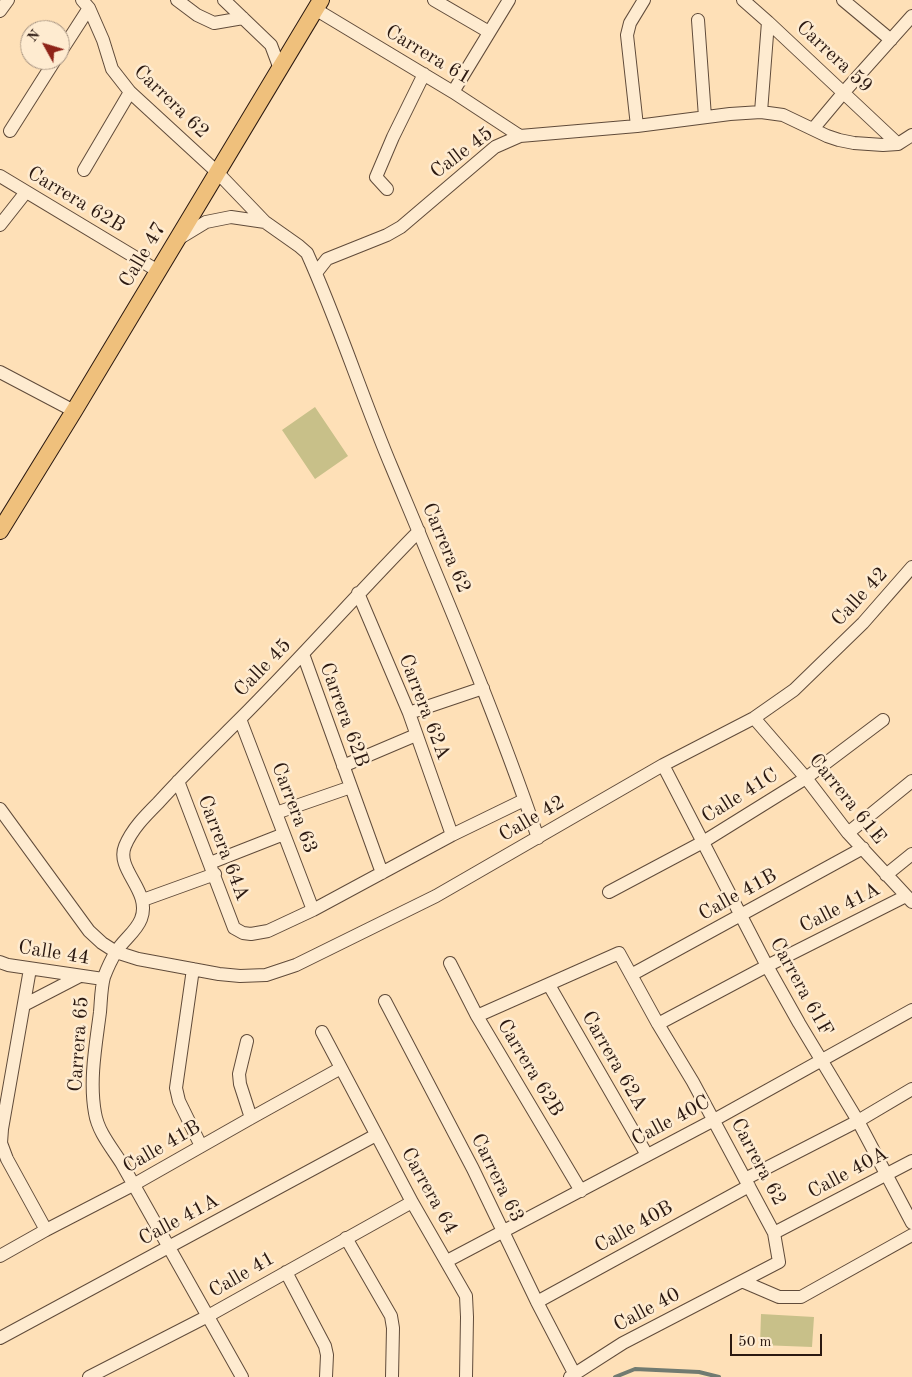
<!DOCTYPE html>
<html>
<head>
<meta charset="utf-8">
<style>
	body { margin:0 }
	#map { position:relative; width:912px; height:1377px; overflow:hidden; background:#fee0b7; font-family:"Old Standard TT",serif }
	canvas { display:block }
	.north { position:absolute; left:20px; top:20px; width:50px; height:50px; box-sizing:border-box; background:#feebd0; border:1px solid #aa9784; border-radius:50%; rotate:309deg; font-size:14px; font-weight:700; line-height:20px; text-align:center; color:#2b1911 }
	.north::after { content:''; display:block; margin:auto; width:18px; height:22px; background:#8f2418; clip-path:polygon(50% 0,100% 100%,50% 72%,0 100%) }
	.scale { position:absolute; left:730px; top:1334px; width:92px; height:22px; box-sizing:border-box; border:2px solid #2b1911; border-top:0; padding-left:6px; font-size:15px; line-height:18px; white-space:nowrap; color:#2b1911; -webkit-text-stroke:4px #feebd0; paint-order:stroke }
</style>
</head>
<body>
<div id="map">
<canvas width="912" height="1377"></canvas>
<div class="north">N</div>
<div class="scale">50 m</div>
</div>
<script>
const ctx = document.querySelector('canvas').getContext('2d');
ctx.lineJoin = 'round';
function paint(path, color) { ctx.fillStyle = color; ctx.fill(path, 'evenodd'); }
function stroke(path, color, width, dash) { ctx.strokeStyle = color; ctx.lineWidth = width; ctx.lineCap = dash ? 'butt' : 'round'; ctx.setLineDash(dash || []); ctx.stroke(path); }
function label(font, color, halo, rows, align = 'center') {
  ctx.font = font + ' "Old Standard TT",serif'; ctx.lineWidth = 5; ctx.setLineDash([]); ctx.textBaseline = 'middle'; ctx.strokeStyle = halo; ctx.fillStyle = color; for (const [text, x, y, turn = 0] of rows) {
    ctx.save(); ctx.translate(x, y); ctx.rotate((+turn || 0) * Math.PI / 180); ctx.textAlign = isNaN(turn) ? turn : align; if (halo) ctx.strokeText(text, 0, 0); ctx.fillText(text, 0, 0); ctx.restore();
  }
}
const green = new Path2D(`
	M315,407l33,49 -33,23 -33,-49z
	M761,1314l53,3 -2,30 -52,-2z`);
const stream = new Path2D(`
	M615,1377l20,-8 64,3 20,5`);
const minor = new Path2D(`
	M82,0l7,8 14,32 9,29 18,23 87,80 48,50 34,24 8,7c32,71 55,144 85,215 51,122 103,244 146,370
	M177,0l20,15 17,8 29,-5
	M224,0l47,45 9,24
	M434,0l55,32
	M743,0l25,22 130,122
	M843,0l48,40
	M315,9l138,83 67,44
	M0,11l8,-11
	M698,20l7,97
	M60,53l29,-45
	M453,92l56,-92
	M761,112l7,-90
	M637,126l-10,-91 3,-12 14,-23
	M813,129l31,-37 68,-76
	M10,131l45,-71
	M84,170l46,-78
	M0,176l158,95
	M387,189l-11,-12 17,-40 31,-63
	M0,225l26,-33
	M178,239l28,-17 25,-5 34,5
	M316,273l11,-14 60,-24 14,-8 94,-80 25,-11 117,-10 93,-12 31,-2 22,3 44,21 12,4 15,3 29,2 15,-1 14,-9
	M0,372l74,39
	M358,593l51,120 43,122
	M303,654l79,219
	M409,713l74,-25
	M754,718l52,60 42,55 64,69
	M240,719l73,191
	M663,765l104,201 32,57 59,98 54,102
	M343,766l73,-31
	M178,781l56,147 9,5 8,1 17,-3 45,-21 139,-75 72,-35
	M0,809l89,122 13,12 14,9 22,7 81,15 21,2 26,-1 30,-10 140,-69 227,-131 91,-47 40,-28 69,-67 49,-56
	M276,813l75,-26
	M848,833l64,-52
	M210,863l74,-29
	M886,875l26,-21
	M609,892l94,-50 103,-64 77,-58
	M143,900l72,-26
	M0,962l8,3 95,14
	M450,963l27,53 104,175
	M30,969l-28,160 -1,14 6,16 39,71
	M193,969l-17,119 3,13 22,45
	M631,975l232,-127
	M549,985l98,170
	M385,1001l88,168 64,133 37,71
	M24,1005l56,-29
	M477,1016l142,-63 39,71 35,58 81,151 5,29 -156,81 -53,34
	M658,1024l109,-58 139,-70
	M322,1032l90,170 54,94 1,21 -1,60
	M247,1041l-8,33 1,10 11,34
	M745,1179l113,-58 54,-32
	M774,1233l138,-72
	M346,1238l45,78 2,12 -1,49
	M0,1256l46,-26 87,-45 118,-67 90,-50
	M447,1261l267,-141 198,-110
	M286,1272l39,74 2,9 -1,22
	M744,1282l35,15h22l111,-62
	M537,1302l212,-116
	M0,1338l376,-203
	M89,1377l119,-61 204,-114
	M242,1377l-120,-213c-10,-16 -24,-32 -27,-51 -6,-33 1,-69 5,-101 1,-11 1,-24 4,-35 3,-8 7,-17 12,-25 7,-12 20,-20 25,-33 11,-28 -26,-49 -16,-73 7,-17 20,-30 33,-43 26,-29 54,-56 81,-83 62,-62 119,-127 180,-189`);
const major = new Path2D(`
	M0,531l74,-120 247,-411`);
const streetNames = [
	["Carrera 61",428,55,31],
	["Carrera 59",834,57,43],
	["Carrera 62",171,102,44],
	["Calle 45",462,153,-37],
	["Carrera 62B",76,200,31],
	["Calle 47",143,255,-59],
	["Carrera 62",446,548,67],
	["Calle 42",860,597,-47],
	["Calle 45",263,668,-46],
	["Carrera 62A",424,707,69],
	["Carrera 62B",344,715,70],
	["Calle 41C",740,796,-32],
	["Carrera 61E",847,799,51],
	["Carrera 63",294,808,69],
	["Calle 42",532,819,-30],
	["Carrera 64A",223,848,69],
	["Calle 41B",738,895,-29],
	["Calle 41A",840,908,-27],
	["Calle 44",54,953,9],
	["Carrera 61F",801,987,61],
	["Carrera 65",79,1044,-86],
	["Carrera 62A",614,1061,60],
	["Carrera 62B",530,1068,59],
	["Calle 40C",671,1121,-28],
	["Calle 41B",162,1147,-30],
	["Carrera 62",758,1162,62],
	["Calle 40A",848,1173,-28],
	["Carrera 63",497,1178,64],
	["Carrera 64",429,1191,61],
	["Calle 41A",179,1220,-28],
	["Calle 40B",634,1227,-29],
	["Calle 41",242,1275,-30],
	["Calle 40",647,1310,-28]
];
paint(green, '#c8c089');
stroke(stream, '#717b71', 4);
stroke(minor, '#604b3a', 14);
stroke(major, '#2b1911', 18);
stroke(minor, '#feebd0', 12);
stroke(major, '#efc07c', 16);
label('20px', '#2b1911', '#feebd0', streetNames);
</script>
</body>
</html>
